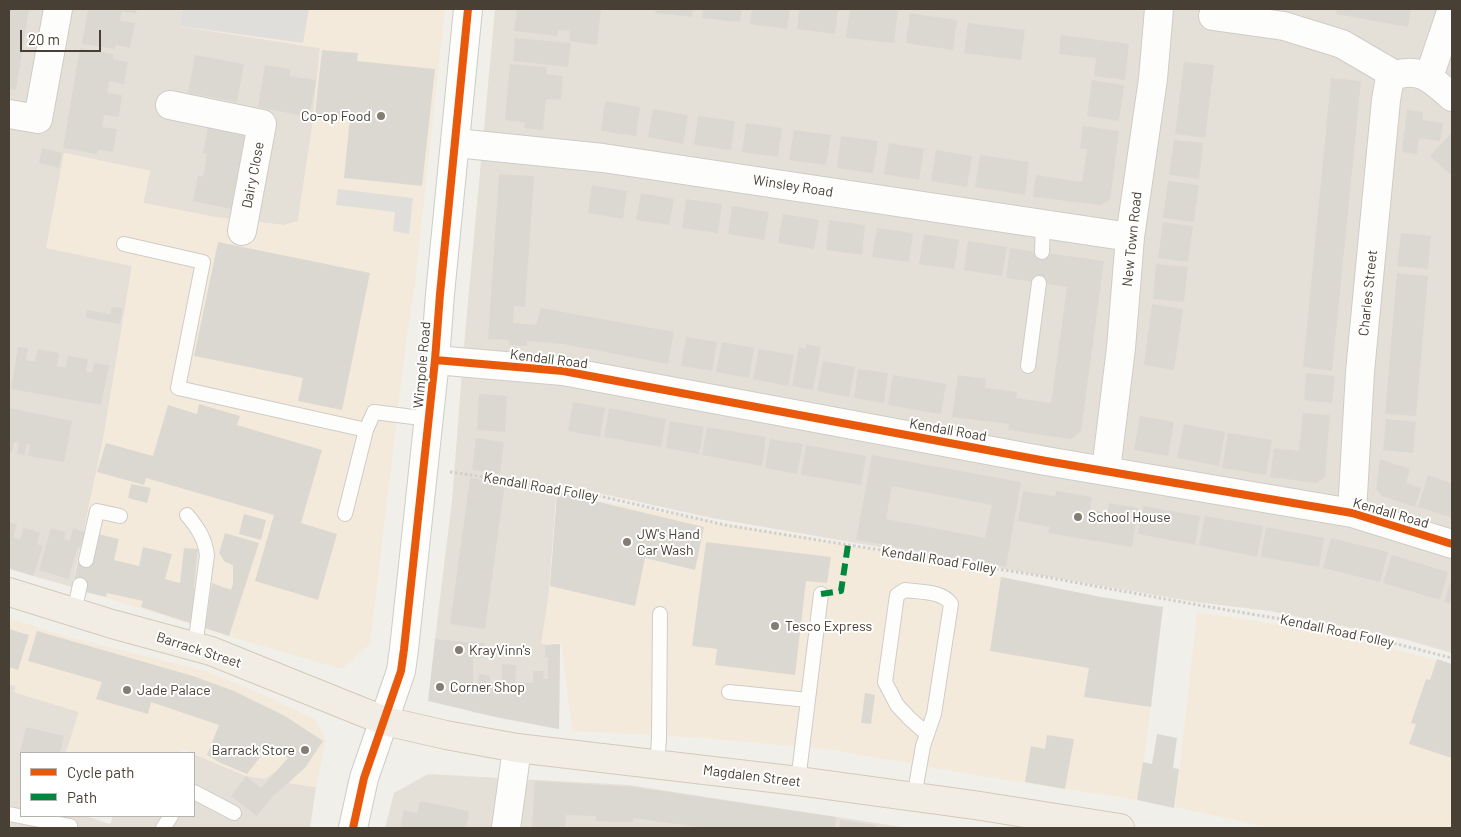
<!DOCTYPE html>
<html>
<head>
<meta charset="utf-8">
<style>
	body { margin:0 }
	#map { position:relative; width:1461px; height:837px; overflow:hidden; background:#f1efea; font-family:Barlow,sans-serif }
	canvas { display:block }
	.frame { position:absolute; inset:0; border:10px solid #484035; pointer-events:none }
	.legend { position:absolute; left:20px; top:752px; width:175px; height:65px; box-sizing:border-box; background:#fff; border:1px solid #b6b3ae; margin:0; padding:6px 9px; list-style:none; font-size:15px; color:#484035 }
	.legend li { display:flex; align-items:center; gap:10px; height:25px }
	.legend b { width:25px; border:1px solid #b6b3ae }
	.scale { position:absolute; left:20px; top:30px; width:81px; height:22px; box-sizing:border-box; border:2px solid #484035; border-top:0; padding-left:6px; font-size:15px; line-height:18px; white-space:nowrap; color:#484035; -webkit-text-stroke:4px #fff; paint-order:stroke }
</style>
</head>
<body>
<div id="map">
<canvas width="1461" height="837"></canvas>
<div class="frame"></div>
<ul class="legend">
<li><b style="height:6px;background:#e8590c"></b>Cycle path</li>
<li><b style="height:6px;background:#00873e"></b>Path</li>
</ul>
<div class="scale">20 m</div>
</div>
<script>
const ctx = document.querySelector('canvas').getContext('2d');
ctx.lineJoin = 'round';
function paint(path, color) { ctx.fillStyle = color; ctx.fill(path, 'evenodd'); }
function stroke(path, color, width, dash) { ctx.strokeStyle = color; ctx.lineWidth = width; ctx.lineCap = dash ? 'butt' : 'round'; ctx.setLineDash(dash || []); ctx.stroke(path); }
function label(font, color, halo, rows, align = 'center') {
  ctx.font = font + ' Barlow,sans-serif'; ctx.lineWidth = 4; ctx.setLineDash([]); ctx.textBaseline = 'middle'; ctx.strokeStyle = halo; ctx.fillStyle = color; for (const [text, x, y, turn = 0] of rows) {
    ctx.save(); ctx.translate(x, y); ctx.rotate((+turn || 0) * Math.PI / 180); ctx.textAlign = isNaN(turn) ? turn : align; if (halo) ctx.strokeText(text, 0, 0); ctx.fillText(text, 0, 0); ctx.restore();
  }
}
const residential = new Path2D(`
	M9,9h173l-3,17 141,22 -8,80 -14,93 -14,4 -64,-7 -77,-15 7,-32 -86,-18 68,113 -29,174 -31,147 -63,-18z
	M495,9h957v644l-48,-14 -134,-28 -75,-9 -483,-84 -155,-34 -12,161 15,-1 -1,85 -87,-17 1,-54 11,-1 1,-14 -50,-4 17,-139 13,-166z
	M9,684l7,2 -1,6 64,20 -13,41h-45v63h65l24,8 3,-8h81v-62l52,22 29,-5 15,12 26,4 -6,41h-301z
	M428,774l201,11 279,43h-523l9,-35z`);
const commercial = new Path2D(`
	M182,9h263l-30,275 -9,59 -36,301 -28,25 -118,-34 -152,-48 31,-147 29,-174 -86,-18 18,-95 86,18 -7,32 77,15 64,7 14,-4 14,-93 8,-80 -141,-22z
	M557,492l144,28 157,27 243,50 62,10 -24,193 -165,-25 -141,-25 -129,-12 -132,-7 -11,-88 -20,1 9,-58z
	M1197,612l125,19 130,33v164h-181l-96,-21z
	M9,618l53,17 144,36 47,19 62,29 11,21 -10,47 -26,-4 -15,-11 -11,7 -18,-3 -64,-27 -2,4h-114l13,-41 -65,-20 2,-6 -7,-2z`);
const parking = new Path2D(`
	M182,9h127l-6,34 -124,-17z
	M338,189l75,9 -4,36 -16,-3 2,-19 -59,-7z`);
const building = new Path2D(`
	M9,9h20l-13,81 -7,-1z
	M88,9h49l-1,5 -14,-3 -1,4 -1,6 15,2 -5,25 -14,-3 -1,4 -33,-5z
	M517,9h84l-4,36 -28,-4 1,-10 -12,-1 -1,6 -43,-5z
	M656,9h37l-1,8 -37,-4z
	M703,9h39l-2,13 -38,-4z
	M752,9h38l-3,20 -37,-5z
	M799,9h39l-3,25 -38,-5z
	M850,9h48l-4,34 -48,-5z
	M1337,9h74l-3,18 -72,-13z
	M910,13l47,7 -4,30 -47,-7z
	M968,23l57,7 -4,30 -57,-7z
	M1061,35l68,9 -4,36 -31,-4 2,-18 -37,-4z
	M515,38l56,5 -3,24 -55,-6z
	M80,48l33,6v5l15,3 -4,22 -15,-3 -2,12 15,2 -3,22 -15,-2 -2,12 15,2 -4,23 -15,-2 -1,4 -34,-6z
	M322,50l36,3 -1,8 78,8 -13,117 -78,-8 6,-60 -35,-4z
	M195,55l49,9 -7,38 -49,-9z
	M1184,62l30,3 -9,73 -30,-4z
	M510,64l37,3 -1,7 17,2 -2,24 -15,-1 -3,31 -19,-2 1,-6 -20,-2z
	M265,65l26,4 -2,7 27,4 -7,37 -51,-10z
	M1331,78l30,3 -29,290 -29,-4z
	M1092,80l32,5 -5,36 -32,-5z
	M605,101l35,6 -4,29 -35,-5z
	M653,109l35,6 -5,29 -35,-7z
	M1407,110l16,2v8l20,3 -3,18 -21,-3 -2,16 -15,-2z
	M698,116l37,5 -4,29 -37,-5z
	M746,123l36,5 -4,29 -36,-5z
	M1083,126l36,5 -9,69 -10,5 -67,-8 3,-22 46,7 5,-33 -7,-1z
	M208,127l37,7 -14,75 -38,-8 5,-26 5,2 4,-23 -4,-1z
	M794,130l37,5 -5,30 -37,-5z
	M1452,132v44l-22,-20z
	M841,136l37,5 -5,32 -36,-5z
	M1174,140l29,3 -4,36 -30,-4z
	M889,143l35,6 -5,31 -35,-6z
	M42,148l20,5 -3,15 -20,-5z
	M936,150l36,6 -5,31 -36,-6z
	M980,155l49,7 -4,33 -50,-8z
	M499,174l35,2 -9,131 -11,-1 -1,17 23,2 5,-17 133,24 -6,32 -105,-20 -36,-3v5l-18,-1v-5l-21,-1z
	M1168,181l31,4 -5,37 -31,-4z
	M592,185l35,6 -4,28 -35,-6z
	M641,193l33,6 -5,26 -33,-5z
	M686,199l36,5 -4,29 -36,-5z
	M732,206l37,6 -5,28 -36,-6z
	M783,214l36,6 -5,29 -36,-6z
	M829,220l36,5 -3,30 -36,-5z
	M1163,222l30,4 -5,36 -30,-4z
	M877,228l36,5 -4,29 -37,-5z
	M1401,233l30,3 -3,33 -31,-3z
	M924,234l35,6 -5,29 -35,-5z
	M968,241l39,6 -5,29 -38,-6z
	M218,242l152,31 -28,137 -44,-9 5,-23 -109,-22z
	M1010,248l94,13 -23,170 -10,8 -63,-9 1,-6 -57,-7 6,-42 28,4 -1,9 32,4 -1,6 35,5 16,-116 -61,-9z
	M1156,264l32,3 -4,35 -31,-3z
	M1397,273l31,3 -12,140 -31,-2z
	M1152,304l31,5 -9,61 -30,-5z
	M112,307l11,1 -3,16 -34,-6 1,-8 23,4z
	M686,337l31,5 -5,29 -31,-5z
	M722,342l32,6 -5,30 -33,-6z
	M806,344l15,3 -8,43 -21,-4 7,-39 7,2z
	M18,347l10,1 -2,12 9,2 2,-13 22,4 -2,13 3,1h6l2,-11 20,3 -2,12 6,2 2,-10 15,2 -8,40 -90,-16z
	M759,349l35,6 -6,31 -35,-7z
	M823,361l32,6 -6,30 -32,-6z
	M858,369l30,4 -4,30 -30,-5z
	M1306,373l29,3 -3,27 -28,-3z
	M893,375l53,9 -5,30 -53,-9z
	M479,394l28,2 -2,36 -28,-2z
	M573,402l32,6 -5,29 -32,-6z
	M199,404l41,12 -3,9 85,25 -21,73 36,11 -19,66 -63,-19 19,-66 -128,-37 -2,7 -47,-13 9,-29 47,13 15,-51 29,9z
	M9,408l63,13 -8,41 -36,-6 2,-12h-3l-2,11 -8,-1 2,-12h-5l-2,11 -3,-1z
	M609,408l57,11 -5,28 -57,-10z
	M1303,413l27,2 -5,62 -8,6 -47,-6 4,-29 25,3z
	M1140,416l34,6 -6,34 -34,-6z
	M1386,419l30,3 -3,31 -30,-3z
	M670,421l34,6 -5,27 -33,-6z
	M1184,424l41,8 -6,34 -42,-8z
	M707,427l59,10 -4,29 -60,-11z
	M1228,433l44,7 -6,35 -44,-7z
	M476,438l28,4 -4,32 -28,-4z
	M770,439l33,5 -6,30 -32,-6z
	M806,445l60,11 -5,29 -60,-10z
	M872,455l149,27 -15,85 -150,-27zM892,486l100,19 -7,33 -99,-19z
	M1380,459l30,10 -4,14 15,5 -6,19 -33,-11 -6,-7z
	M1428,475l24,8v35l-34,-11z
	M470,478l35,5 -20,146 -35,-5z
	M131,484l20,4 -4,15 -19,-5z
	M1023,491l32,5 1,-5 36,6 -2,13 18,3 1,-10 29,5 -6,39 -84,-14 2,-6 -32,-6z
	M557,492l147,35 -9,43 -50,-12 -10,48 -85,-20z
	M1143,506l57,10 -5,29 -57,-11z
	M244,514l22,6 -5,20 -22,-6z
	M1205,516l58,10 -6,31 -58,-12z
	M9,522l8,3 -4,12 3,1 4,1 4,-12 16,6 -3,11 6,2 -10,30 -24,-8z
	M1266,527l58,11 -5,29 -58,-10z
	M51,528l15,4 -2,7 6,2 3,-13 12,4 -5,16 -2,-1 -10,32 -29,-9z
	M225,533l34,10 -30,93 -24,-8 7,-45 19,7 2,-6v-19l-8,-3 -6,-9z
	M98,534l21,5 -5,21 25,6 4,-19 29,7 -7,25 15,4 4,-35 14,1 -4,39 4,1 -5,35 -52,-17 2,-6 -36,-8 -1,4 -21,-5 -12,-8 6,-26 13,3z
	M1331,538l57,14 -8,30 -57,-14z
	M706,542l125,15 -4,26 -21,-2 -11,94 -80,-10 2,-16 -25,-3z
	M1392,555l56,17 -8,28 -57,-17z
	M1001,577l100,20 62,10 -12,100 -67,-10 5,-29 -99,-17z
	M1452,577v27l-8,-2z
	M9,629l20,6 -11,35 -9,-3z
	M37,631l156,45 41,15 51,25 38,25 -18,27 -33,29 -15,19 -26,-20 15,-20 15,12 27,-30 -20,-11 -21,27 -26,-11 -14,-8 12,-30 -68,-23 -3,12 -52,-15 6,-17 -74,-21z
	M435,639l50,4v15h-12v27l4,1 2,-12 11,2v7l12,2v-21l14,1 -1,29h5v-12l13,1v-12h11l-1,8h5v-22h-3v-12l15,-1 -1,85 -59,-11 -72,-17z
	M1437,659l15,5v94l-43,-14 7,-20 -5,-1 15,-44 4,1z
	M865,693l10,2 -4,29 -10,-1z
	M26,727l38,9 -4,17h-39v4l-2,-1z
	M1157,734l20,4 -4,30 6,1 -5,39 -37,-8 6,-38 9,2z
	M1047,735l27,4 -9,50 -40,-7 6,-36 14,3z
	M535,781l99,6 202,30 -1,11h-131l-71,-10v4h-19l-18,-1v-5l-30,-1 -1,13h-33z
	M420,801l49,10 -3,17h-66l4,-18 13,3z
	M840,820l36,5 -1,3h-36z`);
const path = new Path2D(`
	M450,472l119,17 156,36 310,50 163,30 136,23 118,30`);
const service = new Path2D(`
	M124,244l79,18 -25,126 188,42
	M1042,252l1,-28
	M1028,366l11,-83
	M345,514l21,-84 8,-18 55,7
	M187,515c11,13 18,24 20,40l-12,92
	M86,560l11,-49 23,5
	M74,612l6,-27
	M729,692l79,8
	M657,764l2,-25 1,-125
	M798,781l23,-187
	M194,792l40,21
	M914,797l9,-51 11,-32 17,-110c-8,-13 -32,-12 -46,-14l-8,5 -12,87 12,23 12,13 18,16
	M9,814l61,12v2
	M163,828l8,-12`);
const minor = new Path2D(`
	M1213,16l71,10 58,18 53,31c28,-8 38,6 57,22
	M1429,77l23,-68
	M170,105l92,19 -20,107
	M9,114l29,5 20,-110
	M456,143l147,15 527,79
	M435,360l128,11 483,90 306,52 100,31
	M1106,470l15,-122 9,-111 23,-158 6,-70
	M1352,513l8,-141 26,-272 3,-17 6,-8
	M506,828l11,-80`);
const tertiary = new Path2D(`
	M353,828l11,-50 37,-107 3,-22 31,-289 5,-66 28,-285`);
const primary = new Path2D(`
	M9,592l103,32 99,27 174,70 61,14 71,13 281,33 176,24 146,23`);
const quiet = new Path2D(`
	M821,594l20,-3 7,-46`);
const cycleway = new Path2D(`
	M435,360l128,11 483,90 306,52 100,31
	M353,828l11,-50 37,-107 3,-22 31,-289 5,-66 28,-285`);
const markers = [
	[381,116,5,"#837d74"],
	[1078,517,5,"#837d74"],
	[627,542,5,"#837d74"],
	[775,626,5,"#837d74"],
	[459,650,5,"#837d74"],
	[440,687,5,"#837d74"],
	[127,690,5,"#837d74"],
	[305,750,5,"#837d74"]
];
const poiNames = [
	["Co-op Food",371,116,"right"],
	["School House",1088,517],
	["JW's Hand",637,534],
	["Car Wash",637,550],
	["Tesco Express",785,626],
	["KrayVinn's",469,650],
	["Corner Shop",450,687],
	["Jade Palace",137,690],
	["Barrack Store",295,750,"right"]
];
const streetNames = [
	["Dairy Close",253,175,-79],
	["Winsley Road",793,186,9],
	["New Town Road",1132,239,-84],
	["Charles Street",1368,293,-84],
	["Kendall Road",549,359,7],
	["Wimpole Road",422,365,-85],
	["Kendall Road",948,430,10],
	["Kendall Road Folley",541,487,10],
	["Kendall Road",1391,513,16],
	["Kendall Road Folley",939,560,9],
	["Kendall Road Folley",1337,631,12],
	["Barrack Street",199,650,18],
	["Magdalen Street",752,776,7]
];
paint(residential, '#e5e0d7');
paint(commercial, '#f4eadc');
paint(parking, '#e0deda');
paint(building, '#dbd8d2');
stroke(service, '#cfccc7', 16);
stroke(minor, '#cfccc7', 30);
stroke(tertiary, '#cfccc7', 30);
stroke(primary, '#d4cab7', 30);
stroke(path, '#d2ceca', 3, [2.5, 2.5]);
stroke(service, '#fdfdfc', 14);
stroke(minor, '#fdfdfc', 28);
stroke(tertiary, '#fdfdfc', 28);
stroke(primary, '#f1ece4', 28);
stroke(quiet, '#00873e', 6, [12, 6]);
stroke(cycleway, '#e8590c', 8);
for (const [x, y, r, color] of markers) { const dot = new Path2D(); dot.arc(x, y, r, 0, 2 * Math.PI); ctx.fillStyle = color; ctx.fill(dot); stroke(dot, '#fff', 2); }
label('14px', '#484035', '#fff', poiNames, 'left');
label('14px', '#484035', '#fff', streetNames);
</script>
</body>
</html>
